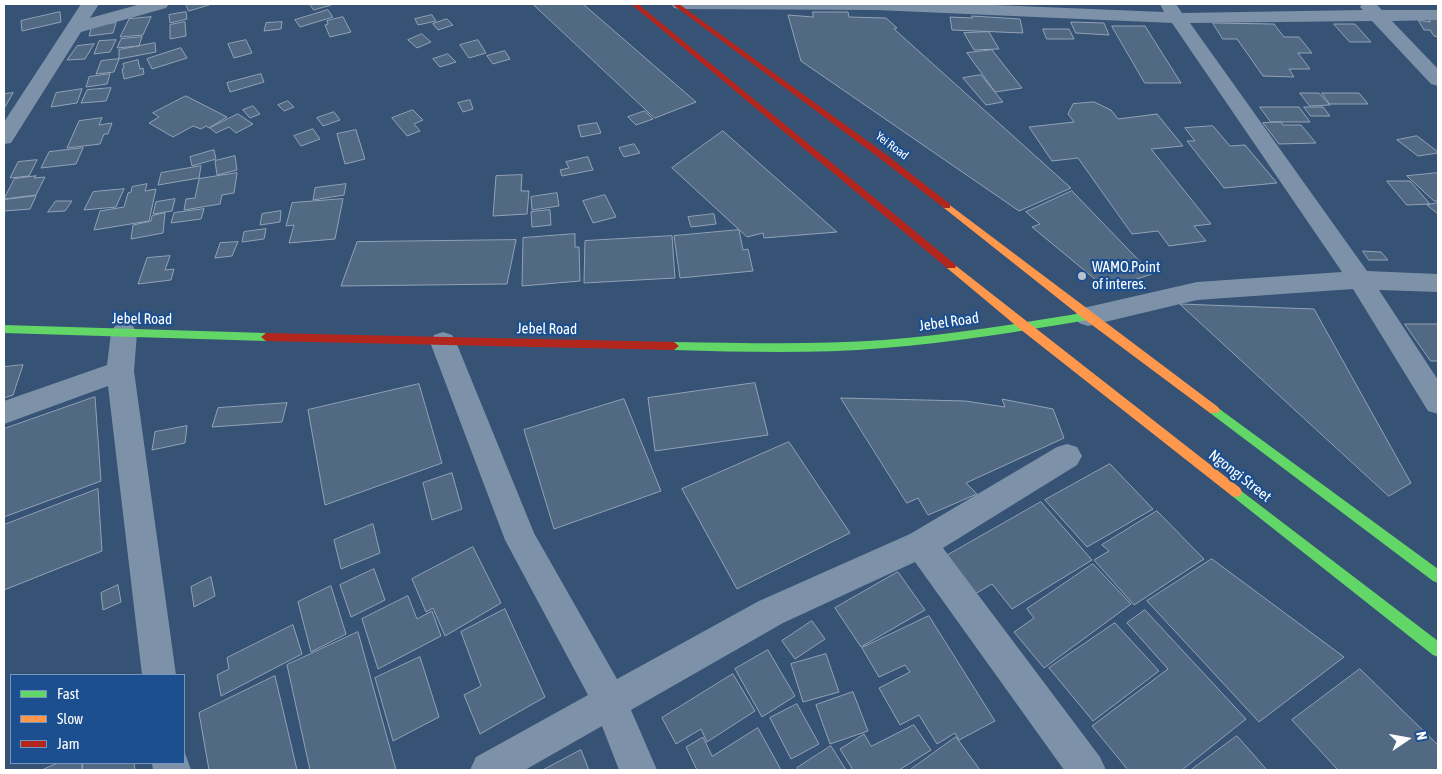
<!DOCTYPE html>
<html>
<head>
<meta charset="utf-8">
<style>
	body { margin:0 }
	#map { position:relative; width:1442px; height:774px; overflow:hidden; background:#365274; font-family:"Asap Condensed",sans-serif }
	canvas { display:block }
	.frame { position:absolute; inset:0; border:5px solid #fff; pointer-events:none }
	.legend { position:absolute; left:10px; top:674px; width:175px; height:90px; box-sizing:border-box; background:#1b4f8f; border:1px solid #7695bc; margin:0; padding:6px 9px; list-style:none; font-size:15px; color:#fff }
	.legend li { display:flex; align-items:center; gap:10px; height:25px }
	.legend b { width:25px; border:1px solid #7695bc }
	.north { position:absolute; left:1382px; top:714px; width:50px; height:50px; -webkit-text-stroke:4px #1b4f8f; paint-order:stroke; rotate:78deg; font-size:14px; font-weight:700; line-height:20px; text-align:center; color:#fff }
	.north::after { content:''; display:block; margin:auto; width:18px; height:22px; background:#fff; clip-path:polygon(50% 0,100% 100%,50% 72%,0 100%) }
</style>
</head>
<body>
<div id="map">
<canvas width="1442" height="774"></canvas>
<div class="frame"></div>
<ul class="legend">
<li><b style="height:6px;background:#63d668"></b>Fast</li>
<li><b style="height:6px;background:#ff974d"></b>Slow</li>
<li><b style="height:6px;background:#b3261e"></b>Jam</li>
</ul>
<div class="north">N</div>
</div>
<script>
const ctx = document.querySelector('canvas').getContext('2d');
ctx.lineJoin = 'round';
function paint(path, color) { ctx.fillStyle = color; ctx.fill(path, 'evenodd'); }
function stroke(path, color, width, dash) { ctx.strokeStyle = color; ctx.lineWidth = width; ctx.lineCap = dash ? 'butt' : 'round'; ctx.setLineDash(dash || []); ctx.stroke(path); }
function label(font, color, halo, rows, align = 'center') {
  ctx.font = font + ' "Asap Condensed",sans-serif'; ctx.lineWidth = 4.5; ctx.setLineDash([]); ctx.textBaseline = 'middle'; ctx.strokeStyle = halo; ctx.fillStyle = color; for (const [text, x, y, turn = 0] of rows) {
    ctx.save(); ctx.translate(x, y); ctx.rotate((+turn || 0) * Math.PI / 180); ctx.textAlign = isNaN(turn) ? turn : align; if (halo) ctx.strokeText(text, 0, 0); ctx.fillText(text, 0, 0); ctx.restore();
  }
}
const building = new Path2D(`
	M186,4h23v1l-20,6z
	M310,4h20l1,1 -17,5z
	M533,4h50l113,98 -41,16z
	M328,10l5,7 -33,10 -5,-7z
	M60,12l1,10 -39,9 -1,-10z
	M186,12l1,7 -17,4 -1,-8z
	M813,12h35l1,5 37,1 11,10 -3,1 177,159 -52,23 -218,-150 -13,-46 25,2z
	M432,15l4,6 -18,4 -3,-6z
	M972,16l48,3 3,14 -71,-3 -2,-13 22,1z
	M151,17l-8,18 -23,2 9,-18z
	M343,17l8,15 -21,5 -5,-12 3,-1 -1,-3z
	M1428,18l10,1v18l-4,-1 -4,-6h-6l-6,-10 12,2z
	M447,19l6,6 -15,5 -5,-6z
	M185,22l1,14 -16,3v-14z
	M282,22l-1,7 -17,2 2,-8z
	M1071,22l33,1 5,12 -33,-2z
	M116,23l-3,10 -24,3 3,-10z
	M1213,23l61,1 10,13h15l13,16h-14l12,16h-21l5,8 -31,-1 -26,-37h-14z
	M1334,24h21l16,18h-21z
	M1112,26h33l36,57h-36z
	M1043,29h26l5,10h-27z
	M989,32l10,17 -25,1 -10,-17z
	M422,34l9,8 -14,6 -9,-8z
	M142,37l-3,9 -22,2 4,-9z
	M116,40l-6,12 -16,2 5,-13z
	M246,40l6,13 -18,5 -6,-14z
	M478,40l8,13 -17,5 -9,-13z
	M155,43l1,9 -37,7v-9z
	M94,44l-9,15 -18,1 10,-14z
	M181,48l6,10 -35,11 -5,-10z
	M992,50l30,38 -27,4 -28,-39z
	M505,51l5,8 -17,5 -6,-8z
	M448,54l8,8 -16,5 -7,-8z
	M119,59l-5,13 -18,2 5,-13z
	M138,60l2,9 3,-1 1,6 -20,5 -2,-10 2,-1 -1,-4z
	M110,74l-3,10 -21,3 3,-10z
	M261,74l3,8 -34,10 -3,-9z
	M981,75l22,27 -17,3 -23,-27z
	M111,88l-5,13 -25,2 6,-13z
	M82,89l-5,14 -26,4 5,-14z
	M13,93l-8,14h-1v-13z
	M1300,93h19l11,12 -20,1z
	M1322,93h37l9,11h-38z
	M186,96l41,21 -18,11 -3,-2 -5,3 -8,-3 -20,11 -24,-14 10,-6 -6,-4z
	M470,100l3,9 -10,3 -5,-9z
	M288,101l6,6 -10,4 -6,-6z
	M1094,102l17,8 7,9 39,-5 26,32 -32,3 60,75 -17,2 12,15 -37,5 -11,-15 -26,3 -54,-76 -26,3 -23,-34 45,-5 -6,-8 5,-10z
	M253,106l7,8 -10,4 -7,-8z
	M1260,107h39l11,15h-39z
	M1304,107h19l7,9h-19z
	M413,110l10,10 -9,4 6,7 -13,5 -15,-18z
	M645,111l8,8 -17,6 -8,-8z
	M334,112l6,8 -17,6 -6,-8z
	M238,114l15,10 -17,9 -7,-6 -13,6 -6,-5z
	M102,118l-3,7 13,-2 -4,11h-4l-4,10 -33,4 12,-27z
	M1281,122l2,3h18l15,18 -37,1 -16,-21z
	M597,123l4,10 -20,4 -3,-11z
	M1213,126l17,20 15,-1 32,38 -53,5 -37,-47h8l-10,-13z
	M313,129l7,10 -19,7 -7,-10z
	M356,130l9,29 -20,5 -8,-30z
	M723,131l114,101 -73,6 -1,-5 -16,4 -75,-69z
	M1417,136l21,16v1l-20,3 -21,-16z
	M634,144l6,9 -16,4 -5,-9z
	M83,148l-7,16 -35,4 8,-16z
	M214,150l2,9 -24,7 -2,-9z
	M235,156l2,14 -20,5 -2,-14z
	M588,157l5,13 -31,6 -2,-6 9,-2 -3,-6z
	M37,160l-8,16 -19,2 8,-16z
	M201,166l-2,12 -41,7 3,-12z
	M237,173l-3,20 -12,2 -2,9 -36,6 2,-11 9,-1 4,-19z
	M1438,173v28h-4l-27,-25z
	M522,175l-1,16h8l-2,23 -34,2 3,-40z
	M36,176l-2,2 11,-1 -9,18 -32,4 10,-20z
	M1387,181h23l20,23 -23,1z
	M147,184l-2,7 11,-2 -7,32 -55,9 6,-19 24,-4 4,-14 3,-1 1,-5z
	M346,184l-2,11 -31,5 2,-12z
	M124,189l-8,18 -32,3 9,-18z
	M1072,191l80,83 -45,15 -75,-62 8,-3 -14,-12z
	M557,193l2,13 -27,4 -1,-13z
	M605,195l11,22 -23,6 -10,-22z
	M36,196l-6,13 -26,2v-11z
	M175,199l-3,12 -19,3 3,-12z
	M343,199l-8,40 -46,4 5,-18 -8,1 6,-23z
	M56,201h16l-7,10 -17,1z
	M1438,203v11l-11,-9z
	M204,209l-3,10 -30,4 3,-10z
	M550,210l1,15 -19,2 -1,-15z
	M281,211l-1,11 -20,3 2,-11z
	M165,213l-2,20 -32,6 2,-14 18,-4 1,-5z
	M714,214l2,10 -25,3 -3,-10z
	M266,229l-2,10 -22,3 2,-10z
	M739,230l4,20 5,-1 5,22 -73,7 -6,-42z
	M575,234v13h4l1,34 -58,5 1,-48z
	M672,236l3,42 -91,5 1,-42z
	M516,240l-9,44 -166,2 16,-44z
	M238,242l-6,14 -17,2 5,-15z
	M1363,251l18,1 7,8h-19z
	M170,256l-5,14 9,-1 -3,11 -33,4 9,-26z
	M1180,304l134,5 97,174 -22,13z
	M1405,324h33v37h-7z
	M23,365l-10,30 -9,3v-31z
	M755,383l13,52 -113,16 -7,-53z
	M419,384l23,79 -117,42 -17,-95z
	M95,397l6,84 -97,36v-88z
	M841,398l124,3 40,6 -3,-8 51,10 11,29 -98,45 11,11 -49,21 -10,-17 -11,5z
	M624,399l37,92 -107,38 -30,-99z
	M287,403l-5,19 -70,5 6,-19z
	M187,426l-2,17 -33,7 3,-18z
	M789,442l61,91 -113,56 -55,-100z
	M1110,464l43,45 -66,38 -42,-47z
	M452,473l10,36 -30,11 -9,-37z
	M98,489l4,62 -98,39v-65z
	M1041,502l51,58 -80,49 -20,-25 -22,13 -29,-38z
	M1157,511l47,48 -70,46 -40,-45 15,-9 -7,-6z
	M373,524l7,29 -39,16 -7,-29z
	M473,547l28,56 -56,33 -12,-28 -7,4 -14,-33z
	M1212,559l132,98 -85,65 -112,-121z
	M1093,564l38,40 -87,64 -30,-36 20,-14 -7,-9z
	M374,569l11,31 -34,17 -11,-32z
	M898,572l27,38 -64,37 -26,-39z
	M211,577l4,19 -21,11 -3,-20z
	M118,585l3,17 -18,8 -2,-17z
	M331,586l15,48 -35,18 -13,-50z
	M408,596l9,23 15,-8 9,25 -63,33 -16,-50z
	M505,609l40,88 -65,37 -16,-39 17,-9 -20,-54z
	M1145,610l101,109 -64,51h-54l-36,-44 76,-57 -41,-46z
	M929,616l66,105 -36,19 -4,-7 -18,11 -18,-29 -19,10 -21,-37 31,-16 -5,-7 -26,12 -17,-29z
	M812,621l13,18 -30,20 -13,-18z
	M1115,623l44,48 -66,50 -44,-53z
	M293,625l9,29 -81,42 -4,-21 12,-6 -2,-11z
	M358,632l38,138h-86l-23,-105z
	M768,650l27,46 -33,21 -27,-48z
	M826,654l13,38 -36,10 -12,-38z
	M420,657l19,60 -46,24 -18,-63z
	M1360,669l78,76v25h-100l-46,-50z
	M733,674l22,37 -48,31 -6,-13 -25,15 -14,-26z
	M275,676l22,94h-88l-10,-57z
	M853,692l15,39 -38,13 -14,-39z
	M797,704l22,40 -28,15 -21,-41z
	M914,725l17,25 -32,20h-46l-13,-21 24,-15 7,12z
	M758,728l23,42h-84l-11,-23 17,-10 9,19z
	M1237,736l30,34h-76z
	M956,737l24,33h-70z
	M831,746l15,24h-48l-1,-2z
	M581,750l8,20h-46z
	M58,763h24v7h-40z
	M83,763h51l1,7h-52z`);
const street = new Path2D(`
	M81,4h18l-9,14 51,-14h28l-3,4 -85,24 -70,111 -7,1v-22z
	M671,4h299l194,8 -4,-8h16l6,9 181,-3 -3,-3 2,-3h14l6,6h56v10l-46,1 46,48v17l-7,-2 -59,-63 -182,2 177,248 71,3v18l-59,-2 59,90v34l-10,-3 -75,-122 -156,11 -109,26 -9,-3 -4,-7 4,-7 118,-27 145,-10 -170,-249 -296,-13 -196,-1 -6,-1z
	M124,323l9,3 4,7 -3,38 42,304h-34l-34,-289 -104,38v-23l103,-36 4,-32 4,-7z
	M443,332l9,3 4,7 78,191 83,146 142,-78 151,-67 147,-87 10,-3 10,3 5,9 -5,9 -134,83 157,209 6,13h-42l-149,-208 -132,61 -152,87 26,60h-38l-17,-44 -77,44h-55l6,-13 112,-62 -83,-155 -75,-198 4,-7z
	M184,750l7,20h-38l-1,-7h32z`);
const fast = new Path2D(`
	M1088,312l5,4 -5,4c-68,11 -136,23 -204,28 -70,6 -140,4 -210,2l-5,-4 5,-4c70,1 140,3 210,-2 68,-5 136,-17 204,-28z
	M4,325l262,8 5,4 -5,4 -262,-8z
	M1214,405l224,164v14l-5,-2 -223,-168 -2,-3 2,-3z
	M1236,487l202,154v16l-5,-2 -201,-159 -2,-4 2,-4z`);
const slow = new Path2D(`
	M947,203l271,204 2,3 -2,3h-8l-126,-94 -140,-111 -2,-2z
	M951,262l289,226 2,4 -2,4 -4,1 -4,-1 -212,-167 -73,-61 -1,-2 1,-2z`);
const jam = new Path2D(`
	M631,4h7l317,260 1,2 -1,2h-8z
	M672,4h7l205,149 66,51v4h-6l-66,-51z
	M266,333l408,9 5,4 -5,4 -408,-9 -5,-4z`);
const markers = [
	[1082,276,5,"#b9c2ce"]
];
const farStreetnames = [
	["Yei Road",892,146,37]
];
const poiNames = [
	["WAMO.Point",1092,267],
	["of interes.",1092,284]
];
const streetNames = [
	["Jebel Road",142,319,1],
	["Jebel Road",949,322,-8],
	["Jebel Road",547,329,1],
	["Ngongi Street",1240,476,38]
];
paint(building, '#526984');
stroke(building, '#92a2b6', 1);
paint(street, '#7d92a8');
paint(fast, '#63d668');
paint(slow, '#ff974d');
paint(jam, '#b3261e');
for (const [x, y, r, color] of markers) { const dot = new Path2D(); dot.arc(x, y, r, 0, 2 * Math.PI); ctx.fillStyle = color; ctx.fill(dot); stroke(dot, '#1b4f8f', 2); }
label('12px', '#fff', '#1b4f8f', farStreetnames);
label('15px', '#fff', '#1b4f8f', poiNames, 'left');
label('15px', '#fff', '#1b4f8f', streetNames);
</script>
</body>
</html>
